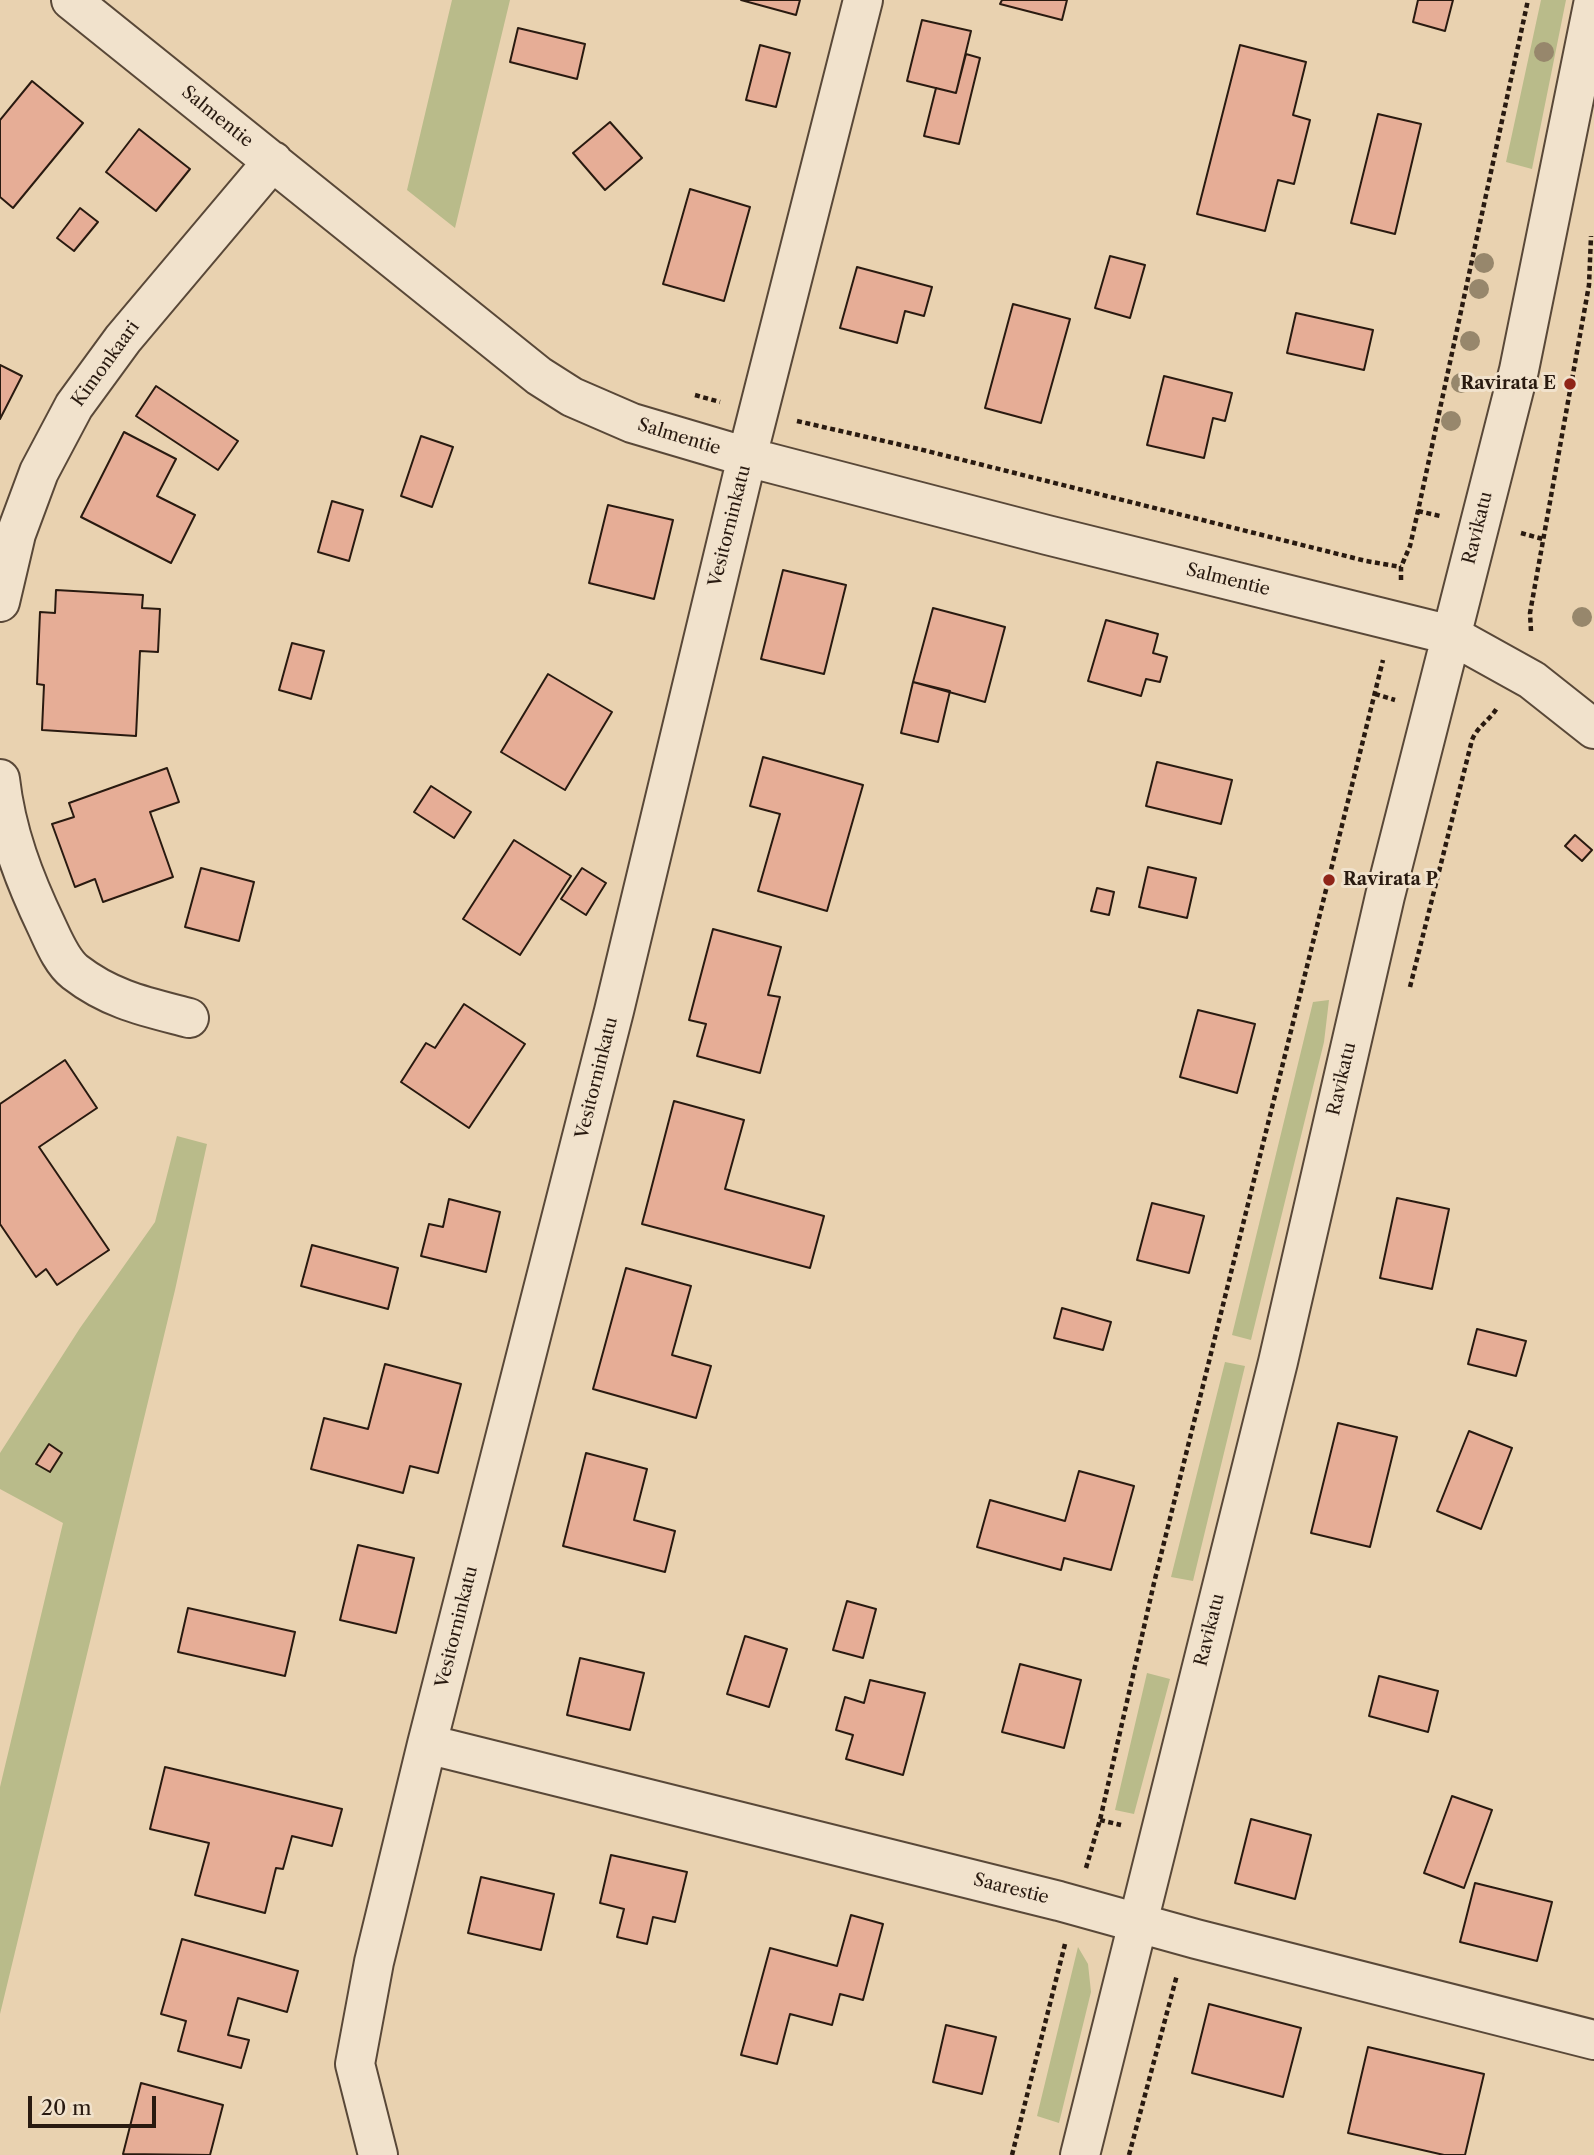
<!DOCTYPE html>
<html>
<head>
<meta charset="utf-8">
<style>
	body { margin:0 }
	#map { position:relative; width:1594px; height:2155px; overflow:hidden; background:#e9d2b0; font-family:"Libre Caslon Text",serif }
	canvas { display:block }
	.scale { position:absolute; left:28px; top:2096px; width:128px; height:32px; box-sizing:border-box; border:4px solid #291a10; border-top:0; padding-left:9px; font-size:21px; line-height:24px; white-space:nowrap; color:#291a10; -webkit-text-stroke:5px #f1e2cc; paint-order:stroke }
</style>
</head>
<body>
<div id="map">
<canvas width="1594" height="2155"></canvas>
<div class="scale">20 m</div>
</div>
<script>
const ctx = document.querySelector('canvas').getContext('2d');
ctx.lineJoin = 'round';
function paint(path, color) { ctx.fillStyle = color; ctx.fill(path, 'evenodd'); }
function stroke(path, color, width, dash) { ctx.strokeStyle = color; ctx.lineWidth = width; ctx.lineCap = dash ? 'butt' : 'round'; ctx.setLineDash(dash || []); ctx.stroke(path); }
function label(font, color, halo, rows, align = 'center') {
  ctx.font = font + ' "Libre Caslon Text",serif'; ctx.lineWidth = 6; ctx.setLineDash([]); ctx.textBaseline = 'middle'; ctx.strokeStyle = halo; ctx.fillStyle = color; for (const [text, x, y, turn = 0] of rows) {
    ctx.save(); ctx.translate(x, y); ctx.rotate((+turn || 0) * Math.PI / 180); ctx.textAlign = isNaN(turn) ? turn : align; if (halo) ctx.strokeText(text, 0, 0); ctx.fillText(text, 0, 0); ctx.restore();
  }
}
const green = new Path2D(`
	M452,0h58l-55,228 -48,-38z
	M1541,0h25l-34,169 -26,-7z
	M1329,1000l-5,42 -73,298 -19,-5 81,-333z
	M177,1136l30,8 -32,146 -175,724v-227l63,-264 -63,-34v-36l80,-125 75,-106z
	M1225,1362l20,4 -52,215 -22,-4z
	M1147,1673l23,6 -36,135 -19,-4z
	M1078,1947l10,17 3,28 -32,131 -22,-7z`);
const building = new Path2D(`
	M741,0h59l-4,15z
	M1002,0h65l-5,20 -62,-16z
	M1418,0h35l-8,31 -32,-9z
	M922,20l49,11 -15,62 -49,-12z
	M518,28l67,16 -8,35 -67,-17z
	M760,45l30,8 -14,54 -30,-7z
	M1240,45l66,17 -13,53 17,5 -16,64 -16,-4 -13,51 -68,-17z
	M966,54l14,4 -21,86 -35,-8 12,-48 20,5z
	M32,81l51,42 -70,85 -13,-11v-77z
	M1378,114l43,10 -26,110 -44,-11z
	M610,122l32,36 -37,32 -32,-37z
	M139,129l51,40 -34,42 -50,-39z
	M690,189l60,18 -26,94 -61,-17z
	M80,208l18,14 -24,29 -17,-13z
	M1110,256l35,9 -15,53 -35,-10z
	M857,267l75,20 -8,29 -19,-5 -8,32 -57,-15z
	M1013,304l57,15 -29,104 -56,-15z
	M1296,313l77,17 -9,40 -77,-17z
	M0,365l22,11 -22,43z
	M1164,376l68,17 -7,28 -12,-3 -9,40 -57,-13z
	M156,386l82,55 -20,29 -82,-54z
	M124,432l52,27 -19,37 38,19 -24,48 -90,-46z
	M421,436l32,11 -21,60 -31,-11z
	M332,501l31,9 -14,51 -31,-9z
	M608,505l65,15 -19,79 -65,-16z
	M783,570l63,15 -22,89 -63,-15z
	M56,590l87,5 -1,13 18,1 -2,43 -18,-1 -4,85 -94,-6 2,-45 -7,-1 3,-72 15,1z
	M933,608l72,19 -20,75 -72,-20z
	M1106,620l52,14 -5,19 14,4 -7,25 -14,-3 -5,17 -53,-15z
	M292,643l32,8 -13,48 -32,-9z
	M548,674l64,38 -47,78 -64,-38z
	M913,682l37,9 -12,51 -37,-9z
	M763,757l100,28 -36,126 -69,-20 22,-77 -30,-8z
	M1157,762l75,18 -11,44 -75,-18z
	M167,768l12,34 -29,10 23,65 -70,25 -8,-23 -20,8 -23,-63 22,-7 -5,-14z
	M431,786l40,26 -17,26 -40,-26z
	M1575,835l17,15 -10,11 -17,-15z
	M514,840l57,36 -51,79 -57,-36z
	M1148,867l48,11 -9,40 -48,-11z
	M201,868l53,14 -15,59 -54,-14z
	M582,868l24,15 -20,32 -25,-16z
	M1097,888l17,4 -5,23 -18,-4z
	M713,929l68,18 -13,48 12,2 -20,76 -63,-17 9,-32 -17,-4z
	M464,1004l61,40 -56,84 -68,-46 25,-39 9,5z
	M1198,1010l57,14 -18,69 -57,-16z
	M65,1060l32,48 -58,39 70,103 -52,35 -11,-16 -10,8 -36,-53v-120z
	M674,1101l70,19 -19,69 99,27 -14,52 -168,-44z
	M1397,1198l52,11 -17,80 -52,-11z
	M449,1199l51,13 -14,60 -65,-16 8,-32 14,3z
	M1152,1203l52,13 -15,57 -52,-13z
	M312,1245l86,23 -10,41 -87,-23z
	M626,1268l65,18 -19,69 39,11 -15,52 -103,-29z
	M1062,1308l49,14 -8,28 -49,-12z
	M1477,1329l49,12 -10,35 -48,-12z
	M385,1364l76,20 -23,89 -28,-7 -7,27 -92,-24 13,-51 44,11z
	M1338,1423l59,14 -27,110 -59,-14z
	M1469,1431l43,17 -31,81 -44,-18z
	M49,1444l13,9 -12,19 -14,-8z
	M586,1453l61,16 -13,51 41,11 -10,41 -102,-26z
	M1079,1471l55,15 -23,84 -47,-12 -3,12 -84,-23 13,-47 75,21z
	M358,1545l56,13 -18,75 -56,-13z
	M847,1601l29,8 -13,49 -30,-8z
	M188,1608l107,24 -10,44 -107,-24z
	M745,1636l42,13 -18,58 -42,-13z
	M580,1658l64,15 -14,57 -63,-15z
	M1020,1664l61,16 -17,68 -62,-16z
	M1379,1676l59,15 -10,41 -59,-16z
	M870,1680l55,13 -22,82 -57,-16 7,-24 -17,-5 9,-33 19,6z
	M165,1767l177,42 -10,37 -40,-10 -9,33 -7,-1 -11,45 -70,-18 14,-52 -59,-14z
	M1452,1796l40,14 -28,78 -40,-15z
	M1251,1819l60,16 -16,64 -60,-16z
	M611,1855l76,17 -12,50 -22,-5 -6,27 -30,-7 7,-28 -24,-6z
	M481,1877l73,17 -13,56 -73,-17z
	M1475,1883l77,19 -15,59 -77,-19z
	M851,1915l32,9 -20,76 -23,-6 -8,31 -42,-11 -13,50 -36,-9 29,-107 67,18z
	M182,1939l116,32 -11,41 -49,-14 -10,37 21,5 -8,28 -63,-17 8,-30 -25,-7z
	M1209,2004l92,24 -18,69 -91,-24z
	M946,2025l50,12 -14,57 -49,-12z
	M1368,2047l116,27 -19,81h-21l-96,-22z
	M141,2083l82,22 -13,50 -87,-1z`);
const path = new Path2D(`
	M695,395l25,7
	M797,421l122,28 447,112 35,6
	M1418,511l22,5
	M1521,533l22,6
	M1401,580v-13l9,-21 8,-35 110,-511
	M1531,631l-1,-18 59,-328 2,-49
	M1375,694l20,6
	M1410,987l62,-247c5,-13 17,-19 25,-32
	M1100,1820l21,5
	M1086,1868l14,-48 54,-237 229,-923
	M1012,2155l53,-211
	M1129,2155l48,-180`);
const minor = new Path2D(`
	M71,0l468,376 33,21 60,26 115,34 300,78 404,100 81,45 62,49
	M0,602l16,-68 23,-62 35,-66 49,-67 150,-178
	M0,779c6,53 24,100 47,148 7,15 15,35 28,45 36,28 72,35 114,46
	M427,1744l632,157 137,38 398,101
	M378,2155l-23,-91 19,-102 53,-218 187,-733 133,-554 116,-457
	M1080,2155l198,-793 107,-466 134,-526 75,-370`);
const trees = [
	[1544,52],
	[1484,263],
	[1479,289],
	[1470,341],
	[1461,383],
	[1451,421],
	[1582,617]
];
const markers = [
	[1570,384,7,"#8f2418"],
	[1329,880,7,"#8f2418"]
];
const streetNames = [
	["Salmentie",217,117,39],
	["Kimonkaari",106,364,-54],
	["Salmentie",679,437,17],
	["Vesitorninkatu",730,526,-76],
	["Ravikatu",1478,528,-76],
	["Salmentie",1228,580,14],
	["Vesitorninkatu",597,1078,-76],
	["Ravikatu",1342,1079,-77],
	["Vesitorninkatu",457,1627,-76],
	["Ravikatu",1210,1630,-76],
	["Saarestie",1011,1889,14]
];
const poiNames = [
	["Ravirata E",1556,384],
	["Ravirata P",1343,880,"left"]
];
paint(green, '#b9bb8a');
paint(building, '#e6ad96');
stroke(building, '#291a10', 2);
stroke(minor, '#594838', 42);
stroke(path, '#291a10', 4.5, [5, 3.5]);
stroke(minor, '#f1e2cc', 38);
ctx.fillStyle = '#97876c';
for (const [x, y] of trees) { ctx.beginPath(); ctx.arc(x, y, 10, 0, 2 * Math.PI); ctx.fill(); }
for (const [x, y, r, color] of markers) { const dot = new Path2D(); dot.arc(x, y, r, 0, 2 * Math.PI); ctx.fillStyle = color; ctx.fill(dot); stroke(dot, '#f1e2cc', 2.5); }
label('18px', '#291a10', '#f1e2cc', streetNames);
label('bold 18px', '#291a10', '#f1e2cc', poiNames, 'right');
</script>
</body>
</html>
